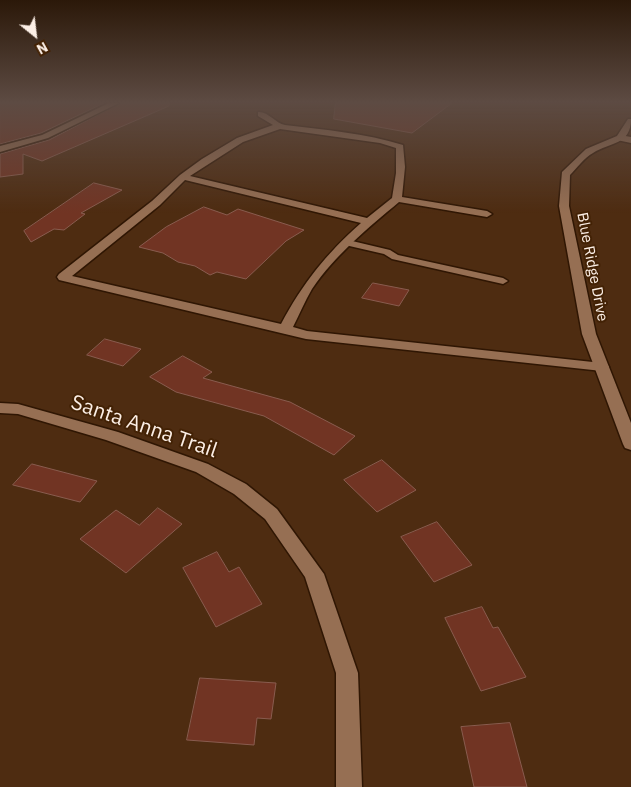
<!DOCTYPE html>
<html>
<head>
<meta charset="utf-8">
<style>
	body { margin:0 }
	#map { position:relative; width:631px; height:787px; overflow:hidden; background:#4e2c11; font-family:"IBM Plex Sans",sans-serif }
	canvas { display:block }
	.north { position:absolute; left:10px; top:10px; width:50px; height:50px; -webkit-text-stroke:4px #432205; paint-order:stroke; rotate:151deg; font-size:14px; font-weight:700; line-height:20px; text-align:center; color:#fcefe6 }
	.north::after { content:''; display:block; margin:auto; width:18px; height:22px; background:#fcefe6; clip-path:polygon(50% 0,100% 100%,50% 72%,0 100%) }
</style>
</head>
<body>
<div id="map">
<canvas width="631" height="787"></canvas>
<div class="north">N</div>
</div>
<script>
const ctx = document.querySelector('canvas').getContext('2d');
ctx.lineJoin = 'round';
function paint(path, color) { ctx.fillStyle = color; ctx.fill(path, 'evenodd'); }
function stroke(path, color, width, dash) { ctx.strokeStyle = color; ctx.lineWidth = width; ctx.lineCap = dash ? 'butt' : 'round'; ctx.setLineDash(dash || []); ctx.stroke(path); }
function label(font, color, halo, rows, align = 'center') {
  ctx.font = font + ' "IBM Plex Sans",sans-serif'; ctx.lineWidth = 4; ctx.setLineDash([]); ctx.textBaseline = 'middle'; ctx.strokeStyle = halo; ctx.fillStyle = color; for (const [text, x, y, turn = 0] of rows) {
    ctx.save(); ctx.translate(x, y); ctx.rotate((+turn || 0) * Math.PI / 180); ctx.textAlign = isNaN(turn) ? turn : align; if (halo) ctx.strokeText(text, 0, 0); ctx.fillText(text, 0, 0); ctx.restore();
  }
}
const building = new Path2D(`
	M0,103h104l-63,30 -41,11z
	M121,103h48v3l-127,55 -19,-7v20l-23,3v-23l49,-14z
	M336,103h116l-40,30 -78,-14z
	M94,183l28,7 -41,23 4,1 -21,16 -10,-1 -23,13 -7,-11z
	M204,207l23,8 11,-6 66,21 -18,11 -40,38 -29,-7 -7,3 -15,-9 -17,-4 -15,-9 -24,-6 27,-20z
	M373,283l36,7 -10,16 -37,-8z
	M105,339l36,10 -18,17 -36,-11z
	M183,356l29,16 -9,6 87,24 65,34 -21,19 -70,-39 -88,-24 -26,-15z
	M382,460l34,30 -39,22 -33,-32z
	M32,464l65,17 -17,21 -67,-17z
	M158,508l24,16 -56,49 -46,-34 36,-29 23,15z
	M437,522l35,43 -38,17 -33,-45z
	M217,552l12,20 10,-5 23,37 -46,23 -33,-59z
	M482,607l11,21 5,-1 28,50 -45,14 -36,-73z
	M200,678l76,5 -5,36 -14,-1 -3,27 -67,-5z
	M510,723l17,64h-53l-13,-60z`);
const service = new Path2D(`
	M348,240l42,10 8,5 105,23 5,3 -5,3 -111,-25 -8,-5 -39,-9v-4z`);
const minor = new Path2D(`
	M109,103h10l-71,35 -48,14v-6l42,-11z
	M258,112c10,-1 17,11 27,13 40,5 80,8 118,20l2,22 -3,30 85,14 5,3 -5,3 -88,-15c-31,26 -64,53 -87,87 -7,12 -13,26 -19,38l14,4 295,32 5,1 2,3 -2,3 -5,1 -296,-32 -247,-59 -2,-3 2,-3 93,-73 28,-26 22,-16 35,-21 36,-13 -15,-9zM280,129l100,14 16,5v25l-4,25 -25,20 -177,-42 53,-34zM185,180l176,43c-35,31 -58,60 -80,101l-209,-48 88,-71z
	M620,135l11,2v6l-14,-3v-4z
	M0,403l18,1 100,28 90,32 38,20 31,25 47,65 34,99 4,114h-26v-114l-31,-96 -40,-58 -31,-25 -38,-22 -90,-32 -88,-26 -18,-1z`);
const tertiary = new Path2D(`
	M628,119h3c0,26 -21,23 -38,34 -9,5 -16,15 -23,22l-1,31 27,128 35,89v27l-6,-2 -2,-4 -41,-110 -23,-128 3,-34 24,-23 31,-13z`);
const farStreetnames = [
	["Blue Ridge Drive",592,267,79]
];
const nearStreetnames = [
	["Santa Anna Trail",144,427,19]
];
paint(building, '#713423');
stroke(building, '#895c4f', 1);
stroke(service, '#2f1603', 3);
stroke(minor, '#2f1603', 3);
stroke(tertiary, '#2f1603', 3);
paint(service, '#966f53');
paint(minor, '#966f53');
paint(tertiary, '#966f53');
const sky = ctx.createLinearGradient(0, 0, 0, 213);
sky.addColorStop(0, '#2b1809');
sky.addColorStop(0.48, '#5d4b43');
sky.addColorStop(1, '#5d4b4300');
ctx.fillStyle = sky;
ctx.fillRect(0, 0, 631, 213);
label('15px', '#fcefe6', '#432205', farStreetnames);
label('21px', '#fcefe6', '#432205', nearStreetnames);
</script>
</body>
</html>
